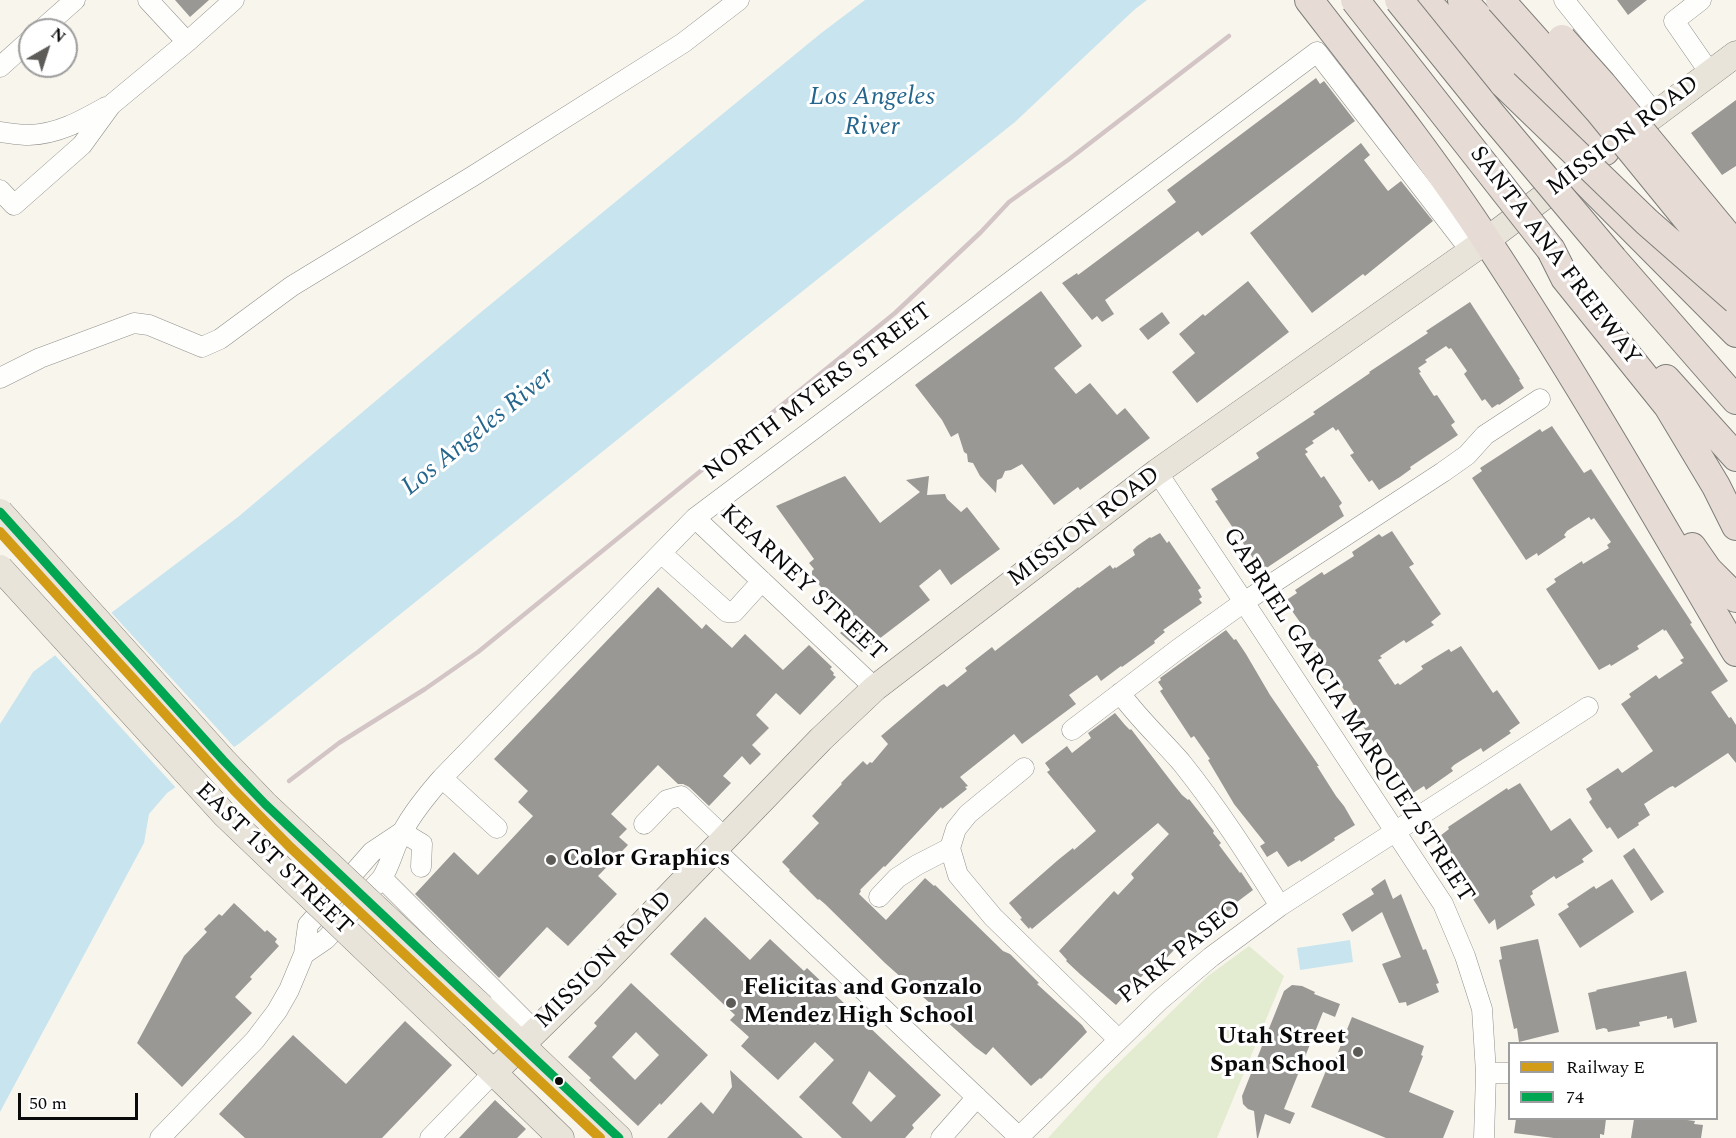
<!DOCTYPE html>
<html>
<head>
<meta charset="utf-8">
<style>
	body { margin:0 }
	#map { position:relative; width:1736px; height:1138px; overflow:hidden; background:#f8f5ed; font-family:Spectral,serif }
	canvas { display:block }
	.legend { position:absolute; left:1508px; top:1042px; width:210px; height:78px; box-sizing:border-box; background:#fff; border:2px solid #9d9d9d; margin:0; padding:8px 10px; list-style:none; font-size:18px; color:#0a0a0a }
	.legend li { display:flex; align-items:center; gap:12px; height:30px }
	.legend b { width:30px; border:2px solid #9d9d9d }
	.north { position:absolute; left:18px; top:18px; width:60px; height:60px; box-sizing:border-box; background:#fff; border:2px solid #9d9d9d; border-radius:50%; rotate:39deg; font-size:16px; font-weight:700; line-height:24px; text-align:center; color:#0a0a0a }
	.north::after { content:''; display:block; margin:auto; width:21px; height:27px; background:#5d5c59; clip-path:polygon(50% 0,100% 100%,50% 72%,0 100%) }
	.scale { position:absolute; left:18px; top:1093px; width:120px; height:27px; box-sizing:border-box; border:3px solid #0a0a0a; border-top:0; padding-left:8px; font-size:18px; line-height:21px; white-space:nowrap; color:#0a0a0a; -webkit-text-stroke:4px #fff; paint-order:stroke }
</style>
</head>
<body>
<div id="map">
<canvas width="1736" height="1138"></canvas>
<ul class="legend">
<li><b style="height:8px;background:#d39c16"></b>Railway E</li>
<li><b style="height:8px;background:#00a651"></b>74</li>
</ul>
<div class="north">N</div>
<div class="scale">50 m</div>
</div>
<script>
const ctx = document.querySelector('canvas').getContext('2d');
ctx.lineJoin = 'round';
function paint(path, color) { ctx.fillStyle = color; ctx.fill(path, 'evenodd'); }
function stroke(path, color, width, dash) { ctx.strokeStyle = color; ctx.lineWidth = width; ctx.lineCap = dash ? 'butt' : 'round'; ctx.setLineDash(dash || []); ctx.stroke(path); }
function label(font, color, halo, rows, align = 'center') {
  ctx.font = font + ' Spectral,serif'; ctx.lineWidth = 6; ctx.setLineDash([]); ctx.textBaseline = 'middle'; ctx.strokeStyle = halo; ctx.fillStyle = color; for (const [text, x, y, turn = 0] of rows) {
    ctx.save(); ctx.translate(x, y); ctx.rotate((+turn || 0) * Math.PI / 180); ctx.textAlign = isNaN(turn) ? turn : align; if (halo) ctx.strokeText(text, 0, 0); ctx.fillText(text, 0, 0); ctx.restore();
  }
}
const green = new Path2D(`
	M1249,946l35,30 -67,162h-169l55,-60 105,-102z`);
const water = new Path2D(`
	M865,0h282l-13,10 -119,112 -265,211 -510,410 -73,50 -18,21 -5,29 -144,269v-388l33,-52 205,-155 242,-204 340,-279z
	M1350,940l3,22 -53,8 -3,-22z`);
const pier = new Path2D(`
	M109,610l127,139 -59,40 -124,-136z`);
const building = new Path2D(`
	M175,0h34l-19,17z
	M1617,0h30l-19,15z
	M1316,78l4,6 4,-3 31,40 -153,115 -4,-5 -93,69 9,14 -12,8 -5,-6 -5,4 -30,-37 15,-10 1,2 98,-73 -9,-12z
	M1736,100v66l-14,9 -31,-42z
	M1361,143l9,12 -6,5 24,31 13,-10 32,40 -68,55 -2,-2 -51,39 -62,-80z
	M1248,281l41,51 -92,71 -25,-31 23,-19 -16,-19 24,-20 2,2z
	M1041,291l41,55 -28,22 22,26 14,-11 27,32 8,-7 25,30 -70,52 -2,-3 -24,18 -32,-41 -11,6 -6,1 -3,7 -5,2 -1,13 -16,-17 -7,-13 -5,-1 -1,-8 -3,-2 -6,-19 -7,4 -9,-17 -27,-35z
	M1470,302l50,77 -1,1 5,8 -25,17 -1,-1 -6,4 -7,-9 -3,2 -18,-27 3,-3 -16,-23 -2,1 -3,-3 -21,14 2,2 -9,6 3,4 -2,1 15,23 3,-1 18,27 -4,3 7,10 -48,32 1,2 -11,8 -21,13 -7,-10 -3,2 -19,-27 4,-2 -16,-24 -2,2 -3,-4 -21,14 2,2 -9,6 3,3 -3,2 16,24 3,-2 18,27 -3,3 5,10 -79,53 -8,-10 -2,2 -40,-60 3,-1 -7,-11 48,-31 -3,-5 59,-39 -2,-2 57,-39 -1,-1 59,-39 -2,-2z
	M1162,312l8,11 -22,17 -9,-11z
	M1552,426l32,47 7,-4 101,154 -2,1 38,57 -17,11 18,26 2,-1 5,8v38l-8,-10 -53,35 -2,-2 -3,1 -26,17 6,11 -12,8 1,2 -21,14 -8,-12 -3,2 -18,-27 3,-3 -6,-10 32,-21 4,5 31,-22 -32,-47 10,-7 -2,-3 27,-19 3,4 24,-16 -3,-3 4,-2 -18,-28 -2,1 -1,-2 -26,17 2,3 -28,17 -1,-2 -11,6 -53,-81 10,-7 -2,-3 28,-18 1,3 26,-16 -2,-3 4,-3 -17,-24 -3,2 -2,-3 -22,14 -3,4 2,2 -28,19 -1,-3 -11,7 -54,-82 10,-7 -2,-3 60,-39 2,3z
	M845,476l35,47 40,-31 -14,-12 23,-4 -2,19 18,-1 2,5 14,13 6,-5 33,42 -49,36 -11,-16 -21,17 11,14 -68,52 -22,-19 11,-9 -39,-48v-5l2,-2 -5,-6 5,-4 -38,-53z
	M1392,531l22,33 -5,3 32,47 -10,8 3,3 -28,18 -2,-3 -24,16 2,2 -4,2 17,25 3,-2 2,2 23,-16 -2,-3 28,-17 2,3 10,-6 32,47 4,-3 23,33 -11,8 2,2 -28,19 -2,-4 -27,17 -3,3 2,3 -27,19 -2,-4 -11,7 -32,-49 -4,3 -24,-35 4,-2 -16,-25 -4,3 -23,-36 5,-3 -34,-48 12,-8 -2,-3 27,-18 2,3 30,-19 -2,-4 27,-18 3,3z
	M1160,533l7,10 2,-2 32,47 -3,2 4,7 -3,2 3,4 -39,27 2,2 -11,9 1,2 -33,24 -1,-1 -20,15 -4,-6 -28,20 7,9 -39,29 -15,11 -8,-10 -54,43 8,9 -3,1 2,2 -25,20 -1,-2 -56,60 -1,-1 -24,24 1,1 -2,3 27,26 39,-42 9,8 1,-1 68,66 7,3 29,29 -2,1 45,41 5,7 -46,47 -1,-1 -9,8 -38,-39 -7,8 -11,-8 -30,-27 1,-2 -5,-5 -56,-50 -60,-59 -6,-5 -1,1 -29,-29 1,-1 -8,-8 37,-39 -7,-7 30,-32 -1,-1 22,-22 4,4 3,-3 2,1 16,-19 -7,-8 59,-50 4,-2 3,3 20,-16 -2,-3 27,-21 3,4 83,-64 1,1 31,-23 3,4 2,-2 1,1 19,-13 -2,-5 4,-4 13,-9 1,1z
	M658,587l44,42 4,-5 26,24 13,-14 38,36 26,-25 23,22 -2,2 4,4 -1,2 3,2 -36,38 -24,-22 -20,22 13,13 -17,17 9,9 -11,11 -8,-9 -19,20 8,7 -22,23 -20,-19 -6,-3h-5l-20,-19 -47,49 16,15 -8,8 9,8 -30,31 19,18 -49,52 -21,-19 -48,51 -84,-84 39,-42 24,23 55,-59 -15,-14 10,-11 -34,-32z
	M1226,630l8,10 2,-1 10,15 24,41 49,71h-2l5,8 14,22 8,10 11,19 -21,13 1,2 -34,22 -1,-2 -12,7 -11,-16 -10,6 -7,-11 5,-3 -31,-39 -26,-44 2,-1 -16,-23 -3,2 -31,-47 3,-2 -5,-7 3,-2 -1,-2z
	M1115,713l10,12 5,5 1,-1 43,56 8,10 6,5 1,-1 25,32 -1,2 8,10 -2,2 21,28 1,-1 12,18 -20,15 1,2 -33,23 -1,-1 -7,6 -2,-3 -36,38 -4,-4 -35,39 -35,-30 -15,-14 1,-1 -8,-9 55,-60 4,4 16,-17 -3,-4 38,-40 -11,-11 -126,106 -2,-2 -1,2 -9,-10 2,-1 -13,-15 49,-43 15,-12 1,2 22,-19 -49,-59 3,-2 -5,-7 22,-17 5,7 19,-15 -3,-5z
	M1520,783l31,48 19,-13 23,33 -11,8 2,3 -28,17 -2,-3 -22,15 1,3 -3,2 5,9 -38,25 -2,-11 -6,5 -16,-25 -7,-11 5,-3 -31,-49 9,-7 -1,-2 59,-39 1,2z
	M1634,848l30,44 -13,9 -28,-45z
	M1385,879l8,20 8,-5 22,56 3,-1 13,34 -3,1 3,8 -32,14 -1,-4 -7,1 -17,-39 19,-7 -19,-45 -30,20 -10,-18 32,-20 -3,-5z
	M1612,879l22,33 -54,36 -22,-34 11,-7 -2,-3 27,-18 2,3z
	M234,903l31,29 2,-2 10,9 -2,3 4,4 -29,31 2,2 -17,18 17,16 -70,74 -45,-44 47,-87 23,-24 -3,-3 15,-15 3,2z
	M705,917l45,43 20,-21 34,32 3,-3 134,127 -29,30 2,3 -9,10h-63l-43,-41 35,-37 -19,-18 -37,38 -37,-34 8,-9 -19,-17 5,-5 -65,-61zM869,1071l27,25 -25,26 -19,-19z
	M1538,939l21,93 -40,10 -2,-14 -3,1 -15,-69 3,-1 -2,-12z
	M1686,971l11,51 -23,6 -2,-10 -5,1v-3l-28,6 1,4 -32,6 -1,-3 -3,-1 -8,2 -8,-37 9,-2 -1,-1z
	M631,983l77,72 -47,50 -1,-2 -22,23 -49,-46 2,-2 -23,-21 29,-31 -3,-3zM636,1032l23,23 -24,25 -23,-23z
	M1292,985l10,1 13,6 -1,2 26,10 -5,13 -12,-5 -39,97 11,4 -5,11 -25,-10 -7,24h-1l-3,-27 -6,-2 -5,-5 -1,-8 42,-105z
	M1352,1017l72,29 -3,9 2,1 -14,36 45,19 -11,27h-57l-75,-31 19,-46 4,1z
	M405,1021l47,44 -70,73h-137l-26,-24 74,-79 53,49z
	M730,1070l73,68h-136l34,-36 12,12 19,-27z
	M495,1100l31,29 -9,9h-58z
	M1516,1119h90l-2,16 -4,-1v4h-46l-40,-5z
	M1634,1119h45l16,2 -1,3 9,1 -2,13h-70z`);
const minor = new Path2D(`
	M148,0l39,42
	M1564,0l91,114
	M1701,0l-27,21 36,52
	M41,30l34,-30
	M0,67l30,-27
	M0,132c9,1 19,3 29,3 29,-1 52,-14 77,-28
	M0,190l14,15 68,-60 29,-40 76,-63 47,-42
	M0,378l40,-20 94,-35 15,2 53,22 18,-8 72,-53 181,-110 210,-133 56,-43
	M1157,472l87,130 199,302 22,52 17,53 4,64 -2,65
	M695,518l180,170
	M661,553l66,59h7l28,-31
	M1120,693c18,25 41,46 61,69 37,46 68,95 99,144
	M1072,730l105,-80 67,-48 199,-130 24,-17 18,-20 55,-36
	M1024,768l-56,46 -12,15 -6,19 8,27 35,42 125,122
	M442,778l55,50
	M644,824l23,-24 14,-4 44,42
	M402,832l20,12 -1,23
	M714,849l306,289
	M382,878l153,153
	M879,897l18,-19 20,-13 33,-17
	M304,954l22,-15 56,-61c9,-14 12,-32 21,-47 10,-19 25,-37 39,-53l253,-260 622,-466 153,198
	M1486,1073h24
	M1019,1137l141,-137 51,-43 69,-51 308,-199
	M160,1138l95,-98 22,-29 12,-21 15,-36 4,-29 64,-73 30,-20
	M430,1138l64,-66
	M941,1138l36,-41`);
const major = new Path2D(`
	M1621,140l115,-86
	M482,1007l137,131
	M456,1036l105,102
	M494,1072l96,-94 231,-239 54,-51 282,-216 330,-232 83,-63`);
const highway = new Path2D(`
	M1309,0c61,79 123,157 178,241 88,133 168,273 249,411
	M1425,0l79,84
	M1462,0l143,151
	M1578,174l158,159
	M1551,250l14,28 103,128 48,80 20,40
	M1613,259l123,141
	M1666,379l70,78
	M1692,547l16,23 28,28`);
const rail = new Path2D(`
	M289,781l50,-38 86,-54 53,-37 417,-339 86,-81 28,-30 59,-42 161,-124`);
const majorBridge = new Path2D(`
	M0,512l223,248 42,44 217,203
	M0,568l224,246 232,222`);
const highwayBridge = new Path2D(`
	M1355,0l196,250
	M1399,0l92,114 122,145
	M1500,0l99,111 137,168
	M1562,39l40,45 134,162
	M1504,84l143,138 89,78`);
const bus1 = new Path2D(`
	M0,512l223,248 42,44 354,334`);
const rail1 = new Path2D(`
	M0,532l234,258 56,57 310,291`);
const markers = [
	[551,860,6,"#5d5c59"],
	[731,1003,6,"#5d5c59"],
	[1358,1052,6,"#5d5c59"],
	[559,1081,5,"#0a0a0a"]
];
const streetNames = [
	["MISSION ROAD",1624,137,-37],
	["SANTA ANA FREEWAY",1554,257,53],
	["NORTH MYERS STREET",819,393,-37],
	["MISSION ROAD",1085,528,-37],
	["KEARNEY STREET",802,584,43],
	["GABRIEL GARCIA MARQUEZ STREET",1347,716,57],
	["EAST 1ST STREET",273,860,44],
	["PARK PASEO",1181,953,-39],
	["MISSION ROAD",605,961,-45]
];
const poiNames = [
	["Color Graphics",563,860],
	["Felicitas and Gonzalo",743,989],
	["Mendez High School",743,1017],
	["Utah Street",1346,1038,"right"],
	["Span School",1346,1066,"right"]
];
const waterNames = [
	["Los Angeles",872,99],
	["River",872,129],
	["Los Angeles River",479,433,-39]
];
paint(green, '#e3ebd0');
paint(water, '#c8e4ee');
paint(pier, '#f8f5ed');
paint(building, '#9a9894');
stroke(minor, '#91908c', 21);
stroke(major, '#7e7d7a', 27);
stroke(highway, '#7e7d7a', 30);
stroke(minor, '#fefefc', 20);
stroke(major, '#e9e4d9', 26);
stroke(highway, '#e6dcd5', 28);
stroke(rail, '#d3c5c6', 4.5);
stroke(majorBridge, '#7e7d7a', 27, []);
stroke(highwayBridge, '#7e7d7a', 30, []);
stroke(majorBridge, '#e9e4d9', 26);
stroke(highwayBridge, '#e6dcd5', 28);
stroke(bus1, '#00a651', 9);
stroke(rail1, '#d39c16', 10);
for (const [x, y, r, color] of markers) { const dot = new Path2D(); dot.arc(x, y, r, 0, 2 * Math.PI); ctx.fillStyle = color; ctx.fill(dot); stroke(dot, '#fff', 2); }
label('24px', '#0a0a0a', '#fff', streetNames);
label('bold 24px', '#0a0a0a', '#fff', poiNames, 'left');
label('italic 26px', '#23658c', '#fff', waterNames);
</script>
</body>
</html>
